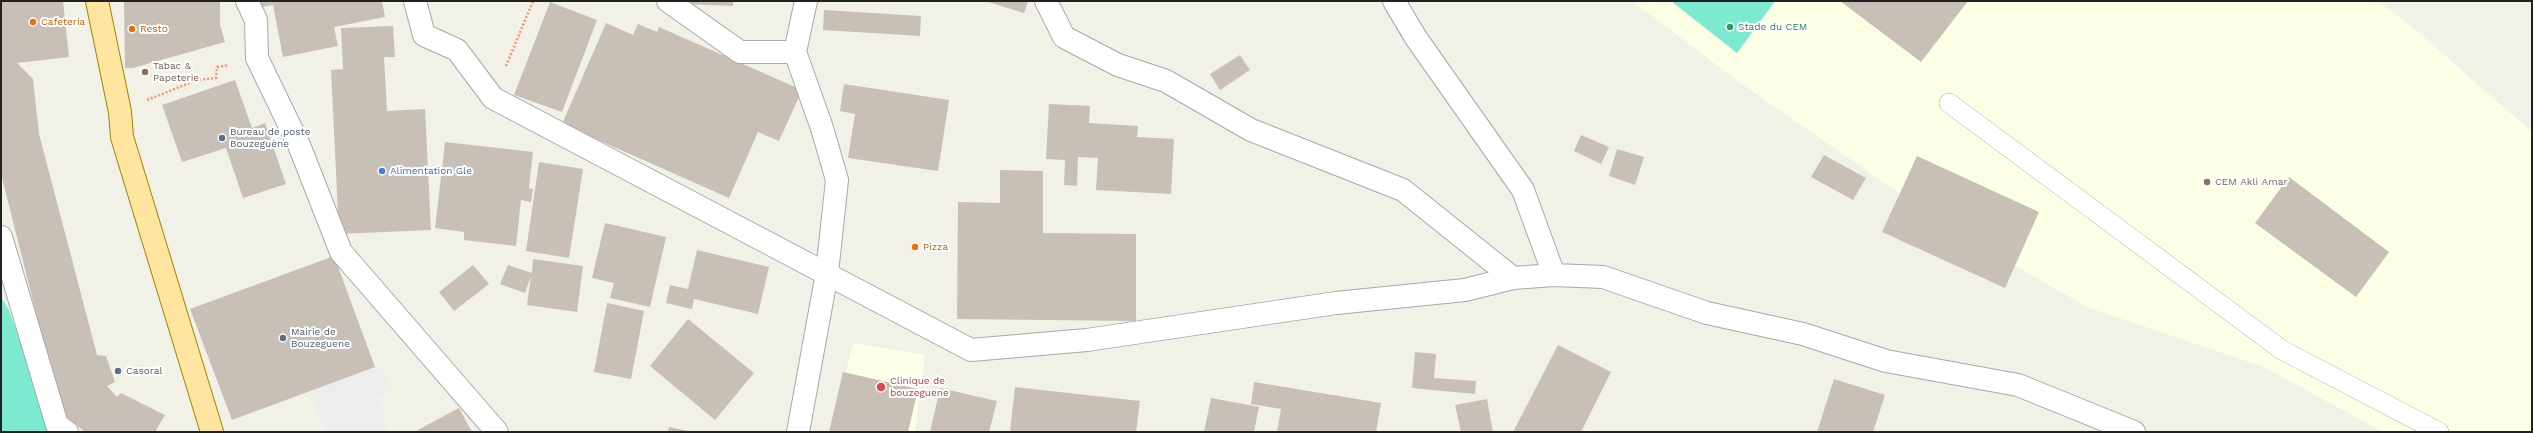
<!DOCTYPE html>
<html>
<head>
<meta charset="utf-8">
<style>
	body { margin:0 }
	#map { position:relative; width:2533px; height:433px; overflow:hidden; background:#f2f1e7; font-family:"Work Sans",sans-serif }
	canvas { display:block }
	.frame { position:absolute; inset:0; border:2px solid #212121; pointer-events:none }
</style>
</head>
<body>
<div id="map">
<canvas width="2533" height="433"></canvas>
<div class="frame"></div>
</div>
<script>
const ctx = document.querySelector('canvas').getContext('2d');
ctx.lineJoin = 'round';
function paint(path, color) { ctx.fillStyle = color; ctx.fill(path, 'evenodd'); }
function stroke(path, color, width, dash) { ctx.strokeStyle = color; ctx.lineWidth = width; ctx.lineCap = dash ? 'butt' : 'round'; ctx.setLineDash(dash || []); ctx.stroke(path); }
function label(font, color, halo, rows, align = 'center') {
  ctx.font = font + ' "Work Sans",sans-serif'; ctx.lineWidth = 4; ctx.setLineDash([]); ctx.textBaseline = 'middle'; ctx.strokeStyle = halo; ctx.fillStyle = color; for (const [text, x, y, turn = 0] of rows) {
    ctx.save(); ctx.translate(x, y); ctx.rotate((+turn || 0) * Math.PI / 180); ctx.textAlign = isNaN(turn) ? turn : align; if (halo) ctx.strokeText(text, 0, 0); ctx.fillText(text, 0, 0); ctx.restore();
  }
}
const education = new Path2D(`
	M1632,1h746l38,29 116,102v300h-149l-119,-65 -175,-59 -135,-77 -215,-149z
	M853,343l72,12 -10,77h-84z`);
const pitch = new Path2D(`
	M1671,1h104l-38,52z
	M1,297l8,13 42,122h-50z`);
const parking = new Path2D(`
	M382,365l10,26 -15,6 13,35h-65l-15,-42z`);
const building = new Path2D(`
	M1,1h62l6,56 -52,6 16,16 6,55 58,221 9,1 9,26 -8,4 10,11 4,-4 44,22 -10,17h-70l-24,-20 -60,-238z
	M124,1h96v24l5,17 -92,26h-8z
	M260,1h122l3,16 -51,10 4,19 -55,11 -10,-52 -11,2z
	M679,1h54v5l-54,-2z
	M985,1h43l-4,12z
	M1840,1h128l-47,61z
	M550,2l47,18 -35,92 -48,-17z
	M824,10l97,6 -1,20 -97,-6z
	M606,23l27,12 5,-11 19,8 2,-5 143,63 -23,51 -21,-9 -29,66 -167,-74z
	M393,26l2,31h-11l3,54 38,-2 6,121 -92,4 -8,-164 12,-1 -2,-41z
	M1240,55l10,15 -30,20 -10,-16z
	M235,80l17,48 13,-5 21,61 -43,14 -17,-50 -44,14 -20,-57z
	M844,84l105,16 -11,71 -90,-13 7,-44 -15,-3z
	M1049,104l41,2 -1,17 49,3 -1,11 37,2 -3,55 -75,-4 2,-32 -20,-1 -1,29 -13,-1 1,-25 -19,-1z
	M1581,135l28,12 -8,17 -27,-13z
	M445,142l88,10 -4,36 4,1 -2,13 -10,-2 -5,46 -52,-6v-8l-29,-4z
	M1617,149l27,8 -9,28 -26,-9z
	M1824,155l42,23 -13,22 -42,-23z
	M1917,156l122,56 -34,76 -123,-56z
	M539,162l44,7 -14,89 -43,-7z
	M1000,170l43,1v62l93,1v87l-179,-2 1,-117 42,1z
	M2289,177l100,75 -33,45 -101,-74z
	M605,223l61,14 -16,70 -40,-9 4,-15 -22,-5z
	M697,250l72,17 -11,47 -64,-15 -2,10 -26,-6 4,-18 18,4z
	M334,256l41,111 -143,53 -42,-111z
	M533,259l50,7 -6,46 -50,-7 4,-29 -6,17 -25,-9 8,-19 24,8z
	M473,265l16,19 -35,27 -15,-19z
	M607,303l37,8 -13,68 -37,-7z
	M688,319l66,54 -39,47 -65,-54z
	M1558,345l53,27 -30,60h-68z
	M1415,352l21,2 -2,24 42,3 -1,13 -63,-6z
	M843,372l75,17 -10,43h-79z
	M1834,379l51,16 -12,37h-56z
	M1254,382l127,21 -5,29h-99l4,-23 -30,-5z
	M1015,387l125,14 -4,31h-126z
	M940,388l57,13 -8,31h-59z
	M1211,398l48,9 -5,25h-50z
	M1487,399l6,33h-32l-6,-27z
	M459,408l13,24h-58z
	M669,427l19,4v1h-20z`);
const path = new Path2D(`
	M506,66l27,-65
	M147,100l50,-20 19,-2 1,-11 12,-2`);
const lane = new Path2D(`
	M1949,103l333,247 157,82`);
const street = new Path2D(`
	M247,1l9,19 1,38 42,87 42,107 156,180
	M415,1l9,34 33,15 36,48 478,252 116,-10 249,-37 129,-13 48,-12 41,-3 49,2 104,36 96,21 83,27 132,24 116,47
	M668,1l72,51h55
	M1046,1l18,36 54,28 48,16 85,49 152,60 110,88
	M1394,1l22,37 107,152 31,85
	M1,237l56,188 10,7
	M798,432l29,-159 10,-93 -15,-52 -27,-76 11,-51`);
const primary = new Path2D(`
	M97,1l23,111 2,25 90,295`);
const markers = [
	[33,22,4,"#e8710a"],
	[1730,27,4,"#2e9e5b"],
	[132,29,4,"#e8710a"],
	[145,72,4,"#8d6e63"],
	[222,138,4,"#5c6f8a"],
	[382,171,4,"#3f7fe0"],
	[2207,182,4,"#8d6e63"],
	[915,247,4,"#e8710a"],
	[283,338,4,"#5c6f8a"],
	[118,371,4,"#5c6f8a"],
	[881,387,5,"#e0444e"]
];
const foodNames = [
	["Cafeteria",41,22],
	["Resto",140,29],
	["Pizza",923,247]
];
const leisureNames = [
	["Stade du CEM",1738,27]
];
const educationNames = [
	["Tabac &",153,66],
	["Papeterie",153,78],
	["CEM Akli Amar",2215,182]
];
const serviceNames = [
	["Bureau de poste",230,132],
	["Bouzeguène",230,144],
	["Mairie de",291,332],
	["Bouzeguene",291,344],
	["Casoral",126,371]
];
const shopNames = [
	["Alimentation Gle",390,171]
];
const healthNames = [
	["Clinique de",890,381],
	["bouzeguene",890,393]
];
paint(education, '#fbffe4');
paint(pitch, '#7ee9d1');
paint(parking, '#ededed');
paint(building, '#c8c0b6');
stroke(lane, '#a8a8a8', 20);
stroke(street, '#a8a8a8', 24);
stroke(primary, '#9f8400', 24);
stroke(path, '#ff936c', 2.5, [2, 2]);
stroke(lane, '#fff', 19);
stroke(street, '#fff', 22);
stroke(primary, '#ffe5a0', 22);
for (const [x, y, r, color] of markers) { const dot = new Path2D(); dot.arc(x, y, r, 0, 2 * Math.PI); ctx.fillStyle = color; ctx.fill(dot); stroke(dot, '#fff', 1.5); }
label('10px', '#c56008', '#fff', foodNames, 'left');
label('10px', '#27864d', '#fff', leisureNames, 'left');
label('10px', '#785e54', '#fff', educationNames, 'left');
label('10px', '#4e5e75', '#fff', serviceNames, 'left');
label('10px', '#366cbe', '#fff', shopNames, 'left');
label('10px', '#be3a42', '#fff', healthNames, 'left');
</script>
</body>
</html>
